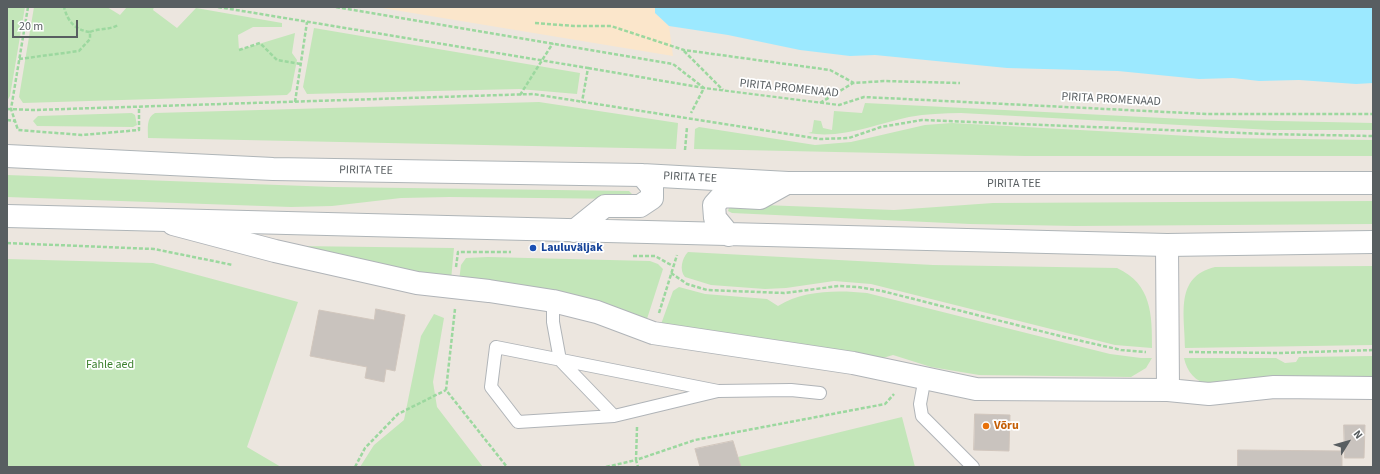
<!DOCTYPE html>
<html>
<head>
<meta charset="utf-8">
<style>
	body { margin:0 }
	#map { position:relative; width:1380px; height:474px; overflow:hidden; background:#ece6df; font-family:"Source Sans 3",sans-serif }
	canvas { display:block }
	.frame { position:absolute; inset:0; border:8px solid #585e61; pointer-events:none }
	.north { position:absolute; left:1328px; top:422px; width:40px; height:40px; -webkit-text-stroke:3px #fff; paint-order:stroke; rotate:53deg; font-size:11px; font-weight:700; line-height:16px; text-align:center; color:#585e61 }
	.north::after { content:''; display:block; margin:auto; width:14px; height:18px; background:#585e61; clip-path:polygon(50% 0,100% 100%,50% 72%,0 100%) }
	.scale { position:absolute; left:12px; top:20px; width:66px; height:18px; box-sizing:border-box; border:2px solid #585e61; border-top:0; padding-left:5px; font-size:12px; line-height:14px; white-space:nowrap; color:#585e61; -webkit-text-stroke:3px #fff; paint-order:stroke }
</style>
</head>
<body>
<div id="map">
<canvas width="1380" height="474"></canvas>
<div class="frame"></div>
<div class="north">N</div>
<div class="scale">20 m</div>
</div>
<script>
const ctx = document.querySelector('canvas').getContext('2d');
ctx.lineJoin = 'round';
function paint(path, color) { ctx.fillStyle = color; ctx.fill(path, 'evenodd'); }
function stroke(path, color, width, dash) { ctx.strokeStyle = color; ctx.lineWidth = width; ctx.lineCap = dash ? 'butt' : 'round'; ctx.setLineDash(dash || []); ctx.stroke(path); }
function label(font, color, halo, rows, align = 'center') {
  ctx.font = font + ' "Source Sans 3",sans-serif'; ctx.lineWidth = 3.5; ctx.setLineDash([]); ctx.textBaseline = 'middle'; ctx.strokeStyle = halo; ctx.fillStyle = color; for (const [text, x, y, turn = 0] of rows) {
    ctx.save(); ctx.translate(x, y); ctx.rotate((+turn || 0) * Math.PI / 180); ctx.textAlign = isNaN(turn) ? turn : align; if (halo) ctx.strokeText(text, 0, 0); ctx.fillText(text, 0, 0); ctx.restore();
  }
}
const green = new Path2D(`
	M7,7h18l-15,89 -3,5z
	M34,7h73l13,8 7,-8h27l-1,3 24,18 19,-20 86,15v4h-29l-15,8 1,15 56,-17 -3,20 5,7 -6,31 -4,4 -264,8 -4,-6z
	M314,28l266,45 -3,21 -58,-5 -212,5 -4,-7z
	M539,102l139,21 -2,26 -528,-11c0,-10 -2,-20 7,-25z
	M865,103l319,16 189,4v7h-102l-310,-17c-17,0 -35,1 -52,4 -33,7 -67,22 -101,16l4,-1 2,-12 7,1 2,7 9,2 2,-19 28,2z
	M132,113l3,2 2,10 -4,2 -96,-1 -4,-5 5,-5z
	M952,123l274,15 147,2v16h-348l-331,-7 1,-20 4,-2 116,18 36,-3 74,-17z
	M7,175l326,12 296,4 3,3v3l-5,2 -177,-2 -49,1 -69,8 -41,1 -284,-10z
	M1373,201v23l-298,2 -105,-2 -238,-11 -4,-2 2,-6 7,-1 157,6 99,-7z
	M296,246l158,2 -3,32z
	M688,252l245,13 184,3c35,16 35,47 35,80l-37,-3 -244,-61 -37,-3 -48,7 -21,1 -54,-4 -26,-8c-6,-7 -3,-19 3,-25z
	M488,257l162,4 8,3 5,5 -17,53 -187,-41 2,-16 5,-7z
	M7,259l146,4 145,39 -51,145 34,20h-274z
	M1373,266v79l-188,3c0,-33 -11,-71 30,-81z
	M679,287l26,7 62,5 11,7c25,-16 60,-16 89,-13l243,61 31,4h11l-6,10 -15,9 -152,-2 -48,-8 -38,-12 -10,3 -223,-31 13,-36z
	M434,314l10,4 -11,64 4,25 46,60h-123l14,-22 30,-25 17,-84z
	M1373,356v26l-164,3c-14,-4 -22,-13 -25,-27h92l9,5 11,-1 3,-5z
	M902,417l13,50h-174l-3,-10z`);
const sand = new Path2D(`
	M376,7h279v6l14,13 4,30z`);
const water = new Path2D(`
	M655,7h718v76l-17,1 -57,-4 -40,1 -26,-3 -34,1 -81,-8 -111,-3 -132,-13 -25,1 -50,-6 -72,-15 -59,-9 -14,-13z`);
const building = new Path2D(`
	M376,309l29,6 -10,56 -9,-2 -2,13 -19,-4 2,-11 -57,-11 9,-46 55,10z
	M975,414l35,1 -1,36 -35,-1z
	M1344,425h21l-1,33h-19z
	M733,441l8,26h-41l-5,-18z
	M1238,450l104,1v16h-104z`);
const path = new Path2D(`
	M28,7l-17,102 7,21 64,5 57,-5v-23
	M218,7l370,61 -6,34
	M336,7l337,57 31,24 135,17 25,-8 343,17h166
	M535,23l39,3h37l73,24 146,20 24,13 30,-2 76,2
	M90,32c9,-4 20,-2 28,-7
	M239,50l21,-7 17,17 24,4
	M684,51l39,39
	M19,59l60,-8 11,-12v-7c-15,-2 -22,-10 -26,-25
	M588,68l116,20 -13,25
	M520,95l33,-52
	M295,102l12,-80
	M820,103l33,-20
	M7,109l27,1 499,-16 287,45 29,-1 32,-11 41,-7 343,14 108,2
	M7,120l7,1
	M685,150l2,-23
	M7,243l147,6 79,16
	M633,256h22l18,10
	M456,267l2,-15h53
	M671,273l16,11 20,6 77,3 55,-7 19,1 24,4 182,46 57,13 25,2
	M455,309l-9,81 61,77
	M659,313l18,-58
	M1189,352l91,1 93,-3
	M637,427l-1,33 59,-20 190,-36 9,-10
	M355,467l10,-19 33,-34 48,-24
	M606,467l30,-7 2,7`);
const service = new Path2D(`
	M553,301v21l7,38 54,56 -96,6 -27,-35 5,-40 222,44 -104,25
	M925,377l-5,27 2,12 51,51
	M718,391l73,-1 29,3`);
const minor = new Path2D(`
	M173,224l102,27 142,32 72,8 64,10 44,11 56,21 200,30 123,26 192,1 41,4 65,-7 99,1
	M1167,245l1,145`);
const secondary = new Path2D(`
	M7,156l266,13 369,6 146,8h585
	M7,216l1160,29 206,-3
	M574,231l31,-25h35l12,-8v-11l-10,-12
	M729,235l-14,-17 -1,-13 8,-9 38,2 27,-15`);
const markers = [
	[533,248,4,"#1a4fb4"],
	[986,426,4,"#e8710a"]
];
const streetNames = [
	["PIRITA PROMENAAD",789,89,6],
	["PIRITA PROMENAAD",1111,100,3],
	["PIRITA TEE",366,171,1],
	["PIRITA TEE",690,178,3],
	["PIRITA TEE",1014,184]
];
const transitNames = [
	["Lauluväljak",541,248]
];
const parkNames = [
	["Fahle aed",110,365]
];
const foodNames = [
	["Võru",994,426]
];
paint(green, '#c3e6b9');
paint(sand, '#fbe6cb');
paint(water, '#9ce9ff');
paint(building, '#c9c3be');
stroke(building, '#d1c6bd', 1);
stroke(service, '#b0b4b8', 14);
stroke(minor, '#b0b4b8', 24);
stroke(secondary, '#afb5b8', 24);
stroke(path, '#9cd89f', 2.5, [4, 2]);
stroke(service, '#fff', 12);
stroke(minor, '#fff', 22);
stroke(secondary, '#fff', 22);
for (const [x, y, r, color] of markers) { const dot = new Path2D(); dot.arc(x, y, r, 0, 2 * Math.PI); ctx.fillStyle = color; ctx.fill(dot); stroke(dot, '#fff', 1.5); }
label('12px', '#585e61', '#fff', streetNames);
label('bold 12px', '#164399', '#fff', transitNames, 'left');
label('12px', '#3d812f', '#fff', parkNames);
label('bold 12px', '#c56008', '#fff', foodNames, 'left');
</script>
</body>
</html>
